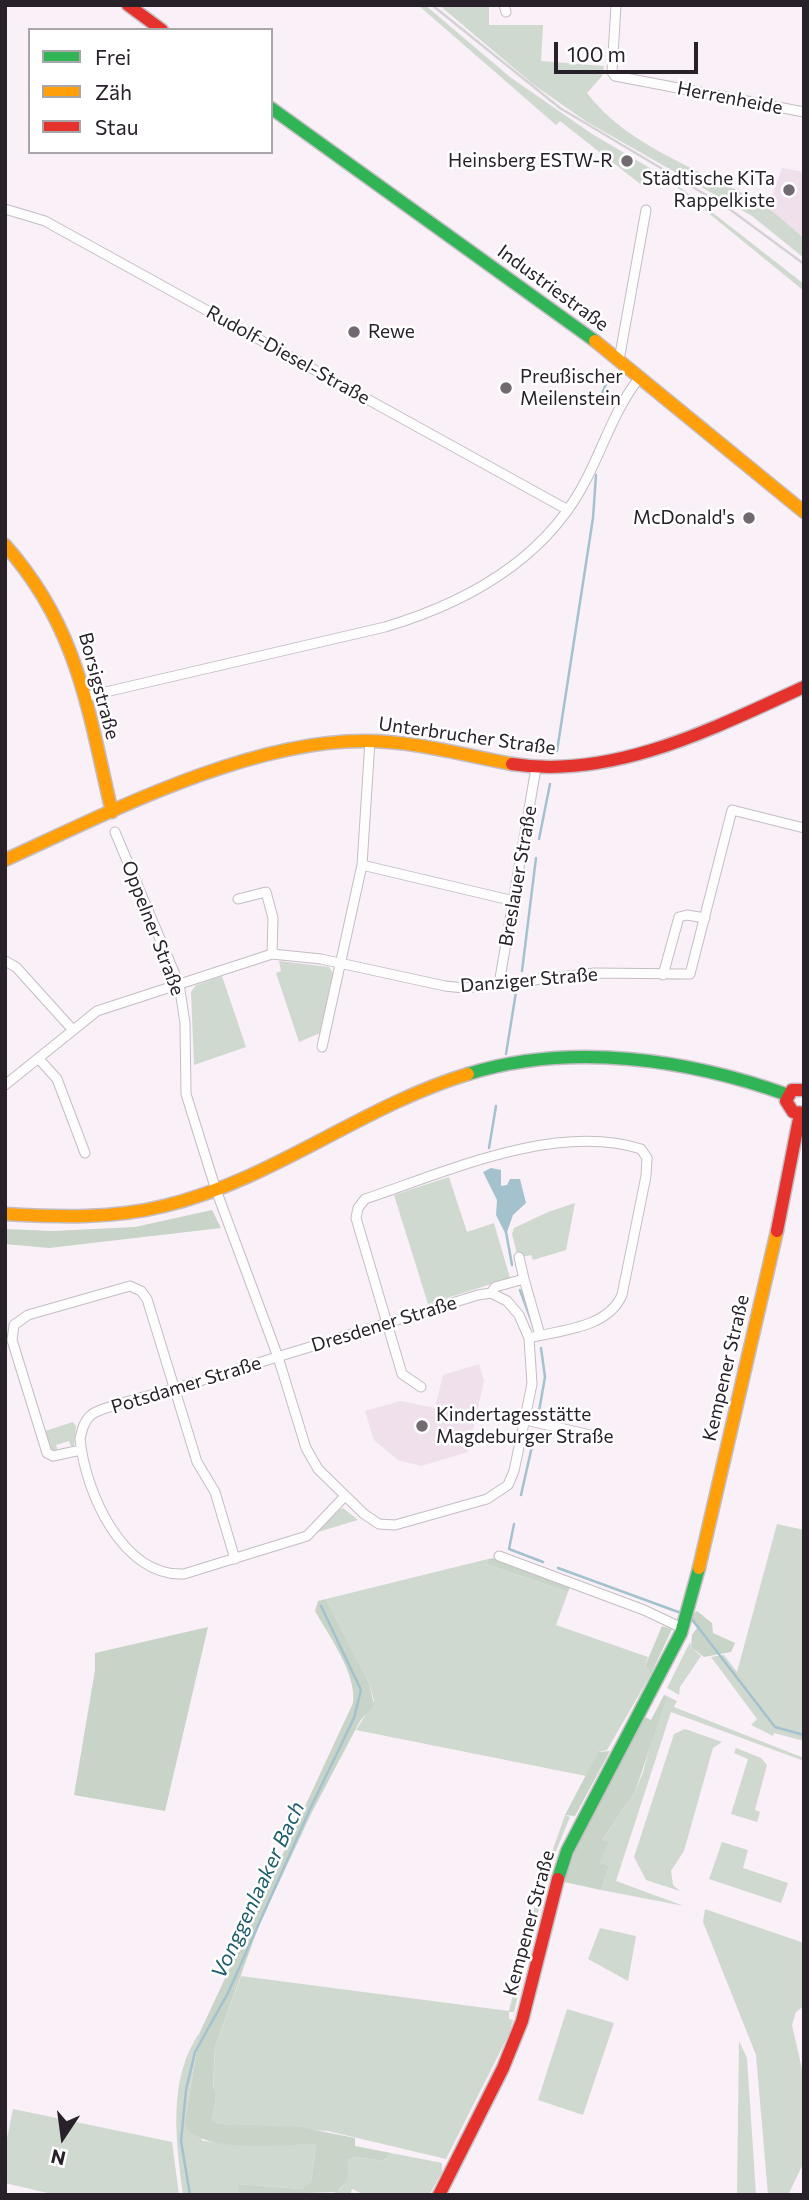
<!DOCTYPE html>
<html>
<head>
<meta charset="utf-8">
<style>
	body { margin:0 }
	#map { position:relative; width:809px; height:2200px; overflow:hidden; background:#f9f0f8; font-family:Commissioner,sans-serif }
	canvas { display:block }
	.frame { position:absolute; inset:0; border:7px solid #292129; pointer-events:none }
	.legend { position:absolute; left:28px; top:28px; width:245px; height:126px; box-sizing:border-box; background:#fff; border:2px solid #a9a6a9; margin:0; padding:9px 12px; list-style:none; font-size:21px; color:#292129 }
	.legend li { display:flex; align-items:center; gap:14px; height:35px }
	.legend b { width:35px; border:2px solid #a9a6a9 }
	.north { position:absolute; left:28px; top:2102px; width:70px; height:70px; -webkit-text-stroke:5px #fff; paint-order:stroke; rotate:193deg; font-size:19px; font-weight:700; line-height:28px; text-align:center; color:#292129 }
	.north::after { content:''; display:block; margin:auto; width:24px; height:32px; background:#292129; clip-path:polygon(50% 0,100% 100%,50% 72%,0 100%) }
	.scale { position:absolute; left:554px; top:42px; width:144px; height:32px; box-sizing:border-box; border:4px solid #292129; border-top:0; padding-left:9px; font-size:21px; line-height:24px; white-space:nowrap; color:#292129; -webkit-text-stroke:5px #fff; paint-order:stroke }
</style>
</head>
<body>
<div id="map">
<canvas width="809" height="2200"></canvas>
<div class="frame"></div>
<ul class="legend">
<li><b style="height:9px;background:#30b455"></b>Frei</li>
<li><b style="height:9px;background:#ff9f0a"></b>Zäh</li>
<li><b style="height:9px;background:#e5322d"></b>Stau</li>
</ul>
<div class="north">N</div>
<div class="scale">100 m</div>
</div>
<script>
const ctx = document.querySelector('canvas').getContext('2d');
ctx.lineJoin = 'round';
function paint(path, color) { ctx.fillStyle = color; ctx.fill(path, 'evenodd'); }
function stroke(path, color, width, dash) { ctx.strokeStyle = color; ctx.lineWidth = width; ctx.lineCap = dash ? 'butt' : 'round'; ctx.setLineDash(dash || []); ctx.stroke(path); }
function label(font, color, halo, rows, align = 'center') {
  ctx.font = font + ' Commissioner,sans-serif'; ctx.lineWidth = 5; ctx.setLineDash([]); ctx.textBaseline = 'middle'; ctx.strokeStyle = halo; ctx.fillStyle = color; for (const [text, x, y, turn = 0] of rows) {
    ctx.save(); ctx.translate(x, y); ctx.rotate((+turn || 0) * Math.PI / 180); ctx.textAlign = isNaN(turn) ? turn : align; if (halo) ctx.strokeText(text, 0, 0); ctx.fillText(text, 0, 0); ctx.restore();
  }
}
const education = new Path2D(`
	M782,168l22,4v66l-36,-29z
	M479,1364l5,17 -16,71 -47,14 -23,-6 -24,-20 -9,-29 36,-10 34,7 8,-33z`);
const green = new Path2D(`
	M418,5h7l85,72 82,57 80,47 132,103v7l-130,-106 -12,-5 -18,7 -84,-66 -4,4z
	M439,5h50v20h54l-2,36 63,5 -2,10 -15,17c40,53 114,77 171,108 16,10 31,25 46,37v20l-52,-42 -165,-94 -53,-37z
	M279,961l50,6 4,6 -13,60 -21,9 -23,-69 5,-2z
	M222,976l24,71 -52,18 -3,-73 5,-7z
	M449,1177l18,55 27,-9 16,55 -82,26 -34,-109z
	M575,1203l-9,47 -33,10 -2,-5 -13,3 -6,-24 2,-6 34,-16z
	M73,1422l3,4 -2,21 -2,2 -3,-8 -13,4 2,7 -6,-1 -7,-20z
	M343,1508l15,12 -40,12 21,-22z
	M777,1524l27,6v211l-30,-8 -1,3 -22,-11 6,-6 -46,-62 13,-2 13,17z
	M488,1559l-2,5 82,28 -12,33 92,32 -3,9 6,8 -44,76 -9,2 -12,24 -230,-46 18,-29 -5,-18 -43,-84z
	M690,1642l1,5 10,9 -21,31 -1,8 -12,-7z
	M667,1696l10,5 -3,6 130,51v3l-133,-49 -55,169 68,25 -83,-16 8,-24 -9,-4 2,-22 33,-48 8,-20 13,-49z
	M685,1729l37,13 -9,6 -29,103 -13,20 2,14 7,6 -34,-11 -12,-23 40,-123z
	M736,1748l25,10 6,7 -12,45 5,2 -3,10 -26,-8 17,-55 -14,-6z
	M565,1815l5,2 -21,51 -35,144h-5v7l4,1 -4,14 -63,125 -118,-28 -110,-7 -6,-4 4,-24 -3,-4 2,-45 26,-71 268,35 30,-122z
	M722,1842l26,8 -5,18 45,15 -7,20 -72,-24z
	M705,1909l99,34v63l-8,6 -4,13 12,53v84l-15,31 2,2h-23l-12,-140 -53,-133z
	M600,1928l36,8 -8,45 -40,-22z
	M567,2009l47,14 -31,92 -45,-15z
	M200,2032l-15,88 18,21 69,4 44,-1 -5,40 -10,5 -62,-5v11h-56c-7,-54 -16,-116 17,-163z
	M739,2041l8,17 9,137h-19z
	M13,2109l159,33 7,53h-123l-51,-12v-35z
	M391,2153l51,10v9l-13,23h-64l-13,-6 -2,6h-22c22,-6 17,-18 19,-35l9,-3 27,4z`);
const forest = new Path2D(`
	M212,1210l9,18 -172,20 -44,-4v-15l48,2 82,-4z
	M495,1558l76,26 -3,8 -82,-28 2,-5z
	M326,1599l43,84 5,22 -14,16 -48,91 -53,113 -44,122 -2,39 3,10 -4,24 6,4 82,3 55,11v8l36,7 -8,8 -27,-4 -9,3 1,20 -11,12 -98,3 -1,-11 63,5 10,-6 5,-39c-33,1 -107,9 -129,-15l-2,-9 15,-88 153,-329c4,-29 -24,-67 -38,-92l3,-10z
	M697,1611l15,12 1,10 22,10 -4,9 -27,5 -13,-10 1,-12 5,-7 -5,-6 1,-8z
	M662,1626l10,3 -21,45 -6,-8z
	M208,1627l-43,184 -91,-16 21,-125v-17z
	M664,1695l3,1 -32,96 -33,48 6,2 -8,20 9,4 -8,24 -37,-8c18,-59 53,-110 81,-165l6,3z
	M610,1751l-35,65 -10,-1 33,-63z`);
const water = new Path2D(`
	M491,1168l10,2v16l6,-1 3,-6h10l6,24 -13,12 -7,20 -10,-20 1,-15 -14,-28z`);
const stream = new Path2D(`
	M600,398l10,-23
	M557,751l36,-233 3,-43
	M539,839l11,-55
	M522,971l14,-113
	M506,1054l10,-62
	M489,1148l7,-42
	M506,1232l6,33
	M520,1290l14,38
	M539,1411l6,-34 -4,-29
	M521,1495l14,-62
	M514,1524l-5,25 34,13
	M558,1568l123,45
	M691,1618l84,109 29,8
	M190,2195l-9,-54 5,-51 9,-38 33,-59 82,-184 44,-91 7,-28 -40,-84`);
const street = new Path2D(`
	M504,5l2,7
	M616,5l-4,67 3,4 189,36
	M5,209l40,12 523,289
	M619,360l27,-150
	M84,697l301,-70c84,-25 163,-69 203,-151 17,-34 28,-69 52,-99
	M115,832l64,152 6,39 1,71 30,96 62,167 28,91 12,21 46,45 15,10 16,1 92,-26 21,-14 6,-14 18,-87 -3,-46 -10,-23 -12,-14 -16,-8 -13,2c-100,30 -200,62 -301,93 -16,5 -77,19 -86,27 -7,6 -9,15 -11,24 5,52 42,138 104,135l123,-38 38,-40
	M362,865l8,-124
	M238,899l28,-7 7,26 -1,36
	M5,961l11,6 56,62
	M663,975l16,-58 8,-2 18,3
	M499,984l37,-216
	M322,1047l40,-182 152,36
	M39,1059l18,20 28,74
	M5,1085l92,-74 175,-57 49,5 124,27 19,2 131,-15 95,1 42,-164 72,18
	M519,1257l5,22
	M491,1293l4,-6 29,-8 16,56
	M421,1387l-19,-13 -46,-156 2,-10 7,-9c81,-27 190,-77 276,-50l6,9 -1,18 -24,119c-14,33 -61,35 -93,43
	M526,1420l77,18
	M81,1450l-28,6 -6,-3 -35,-113 2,-15 14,-10 102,-29 11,5 6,8 50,163 18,30 20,67
	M499,1556l145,54 38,18`);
const fast = new Path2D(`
	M271,108l324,233
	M468,1074c103,-32 220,-15 320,21
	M558,1879l9,-28 114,-218 18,-65`);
const slow = new Path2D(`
	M595,341l209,171
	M5,545c73,82 83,165 107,267
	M5,860c104,-48 245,-120 360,-119 50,0 98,14 147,23
	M5,1214c54,3 107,5 159,-8 109,-26 198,-100 304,-132
	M699,1568l78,-337`);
const jam = new Path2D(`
	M128,5l34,25
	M512,764c101,16 202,-36 292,-77
	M804,1090h-12l-6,11 7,11 11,1
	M777,1231l23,-117
	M439,2195l64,-127 19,-47 36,-142`);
const rail = new Path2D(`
	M432,5l128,103 168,100 76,56`);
const markers = [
	[627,161,7,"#726971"],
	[789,190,7,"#726971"],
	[354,332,7,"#726971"],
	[506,388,7,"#726971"],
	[749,518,7,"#726971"],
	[422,1426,7,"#726971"]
];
const streetNames = [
	["Herrenheide",730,98,11],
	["Industriestraße",553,288,36],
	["Rudolf-Diesel-Straße",288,355,29],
	["Borsigstraße",99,686,75],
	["Unterbrucher Straße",467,736,8],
	["Breslauer Straße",518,876,-80],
	["Oppelner Straße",153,928,69],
	["Danziger Straße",529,980,-5],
	["Dresdener Straße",384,1324,-17],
	["Kempener Straße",726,1368,-77],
	["Potsdamer Straße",186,1385,-17],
	["Kempener Straße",529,1923,-75]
];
const poiNames = [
	["Heinsberg ESTW-R",613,161],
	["Städtische KiTa",775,179],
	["Rappelkiste",775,201],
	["Rewe",368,332,"left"],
	["Preußischer",520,377,"left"],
	["Meilenstein",520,399,"left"],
	["McDonald's",735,518],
	["Kindertagesstätte",436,1415,"left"],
	["Magdeburger Straße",436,1437,"left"]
];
const waterNames = [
	["Vonggenlaaker Bach",258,1890,-65]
];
paint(education, '#efe0eb');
paint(green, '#d0d9d0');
paint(forest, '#c8d4c7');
paint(water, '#a4c2ce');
stroke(stream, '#a4c2ce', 2.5);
stroke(street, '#c5bdc4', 11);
stroke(fast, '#c5bdc4', 15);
stroke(slow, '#c5bdc4', 15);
stroke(jam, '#c5bdc4', 15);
stroke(street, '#fefdfe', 9);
stroke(fast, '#30b455', 12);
stroke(slow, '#ff9f0a', 12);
stroke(jam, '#e5322d', 12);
stroke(rail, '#d4d2d4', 2.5);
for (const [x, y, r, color] of markers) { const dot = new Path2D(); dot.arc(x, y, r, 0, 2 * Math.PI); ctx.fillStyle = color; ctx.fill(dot); stroke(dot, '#fff', 2.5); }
label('19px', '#292129', '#fff', streetNames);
label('19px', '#292129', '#fff', poiNames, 'right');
label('italic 21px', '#1c5d6b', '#fff', waterNames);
</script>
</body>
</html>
